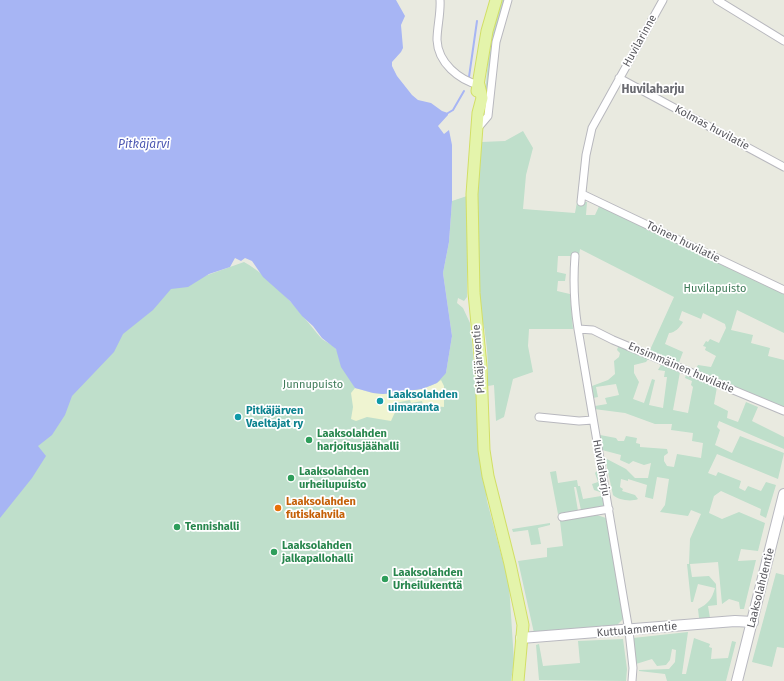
<!DOCTYPE html>
<html>
<head>
<meta charset="utf-8">
<style>
	body { margin:0 }
	canvas { display:block; background:#e9eae0 }
</style>
</head>
<body>
<canvas width="784" height="681"></canvas>
<script>
const ctx = document.querySelector('canvas').getContext('2d');
ctx.lineJoin = 'round';
function paint(path, color) { ctx.fillStyle = color; ctx.fill(path, 'evenodd'); }
function stroke(path, color, width, dash) { ctx.strokeStyle = color; ctx.lineWidth = width; ctx.lineCap = dash ? 'butt' : 'round'; ctx.setLineDash(dash || []); ctx.stroke(path); }
function label(font, color, halo, rows, align = 'center') {
  ctx.font = font + ' "Fira Sans",sans-serif'; ctx.lineWidth = 3.5; ctx.setLineDash([]); ctx.textBaseline = 'middle'; ctx.strokeStyle = halo; ctx.fillStyle = color; for (const [text, x, y, turn = 0] of rows) {
    ctx.save(); ctx.translate(x, y); ctx.rotate((+turn || 0) * Math.PI / 180); ctx.textAlign = isNaN(turn) ? turn : align; if (halo) ctx.strokeText(text, 0, 0); ctx.fillText(text, 0, 0); ctx.restore();
  }
}
const green = new Path2D(`
	M501,0h5l-18,96h-3l4,-47z
	M523,131l10,17 -7,27 -3,34 52,4 2,-11h10l-1,13h9l6,-13 183,91v40l-47,-23 -6,20 22,5 -2,8 19,5 -2,8 16,4v47l-89,-37 3,-5 13,2 5,-11 -11,-6 1,-3 -3,-1 3,-5 2,1 2,-3 9,4 7,-15 -1,-4 -22,-11 -2,6 -19,-8 -3,9 4,2c-3,5 -8,11 -14,11l-4,11 18,8 -5,13 -29,-13 25,-55 -94,-48 -1,7h-21l-1,16 9,2 -1,7h-7l-1,10 13,3 3,35h-44l-1,17 5,26 -20,7 -9,38 -8,4 -2,-36 -6,1c0,-17 0,-35 -3,-52 0,-6 -3,-12 -4,-18 -5,-57 -6,-117 0,-174l24,-1z
	M467,196v101l-3,4 -6,-3 -1,5 6,5 7,15 17,178 22,83 5,77 -3,20h-511v-237l98,-130 146,-52c30,17 55,49 77,76 4,4 12,6 15,11 7,12 13,26 19,39l18,5 28,-2 45,-18 6,-37 -9,-63 6,-31 3,-41z
	M619,344l30,14 -3,4 -12,3v8l5,9 -6,17 11,4 8,-24 3,1 -6,25 14,3 4,-31h-3l1,-6 -7,-1 4,-7 18,9 -7,38 15,3 5,-26 -2,-2 1,-4 -7,-3 1,-3 31,12 -3,17 14,7 -1,7 11,4 8,-20 12,5 -6,14 32,16v12l-65,-28 -2,6 3,3 -5,15 17,8 8,-17 44,17 -6,26 -61,-25 -9,19 8,3 2,-4 23,9 -2,7 6,3 3,-5 13,5 5,-9 10,3 -10,33 -6,-3 1,-6 -40,-18 -7,5 -5,17 13,6 17,-7 26,11 -7,28 -17,-2 -3,12 18,-1 -12,49h-4l-1,-7 -10,-3 -7,5 -4,-42 -28,2 2,13 17,-1 7,8 1,21 -9,1 2,12h-11l-1,-9c10,-5 14,-10 17,-21l-17,-4 -5,18h-2l-4,-38h2l1,-25 11,-25 -10,-4 -3,6 -28,-4 5,-7 4,-26 -12,-2 -4,22 -8,-2 2,-12 -19,-6v2l-7,-2 -1,8 3,2 -1,2 13,4 3,4c-7,3 -20,1 -25,-4l-8,-37 21,11 9,9h13l3,-15 -7,2 -11,-4 -4,3 -9,-4 1,-5 -19,-5 -2,-15 16,3 2,3h6l2,-5 11,2 -1,5 4,1v3l27,2 1,4 -4,3v5l3,5 7,1 3,-13 24,4 2,-15 -11,-2 1,-8 -22,-3 1,-6h-17l-30,-11 -31,-4 1,-3 12,-2 -2,-6 14,-3 -3,-11 -20,3 2,10 -5,1 -1,-12 16,-6 7,-6 -1,-13 5,-4 1,-4 -3,-3z
	M599,469l6,35 -1,3 -23,3 -5,-23h-2l4,24 -20,3 -8,-42 6,-1 2,12 19,-3 1,6h2l3,13 18,-3 -1,-4 -6,-2 -2,-6 6,-2 -3,-9z
	M597,515l9,3 17,101 -7,7 -82,7 -16,-72 29,-4v-9l16,-2 -3,-25z
	M550,523v2l-12,3 3,16 -10,1 -3,-15 -15,2 -1,-3z
	M776,573l8,2v73l-7,-1 -5,20 -20,-5z
	M688,632l-6,42h4l8,-36 16,6 -1,3 3,1 -1,11 17,-1 4,-17 4,1 -10,39h-59l-2,-7 -26,-3v-1l30,-1 6,-7 1,-12 -4,-1 -2,11 -4,5 -9,1 -5,-7 -16,5 -3,-26z
	M623,639l4,30 -1,12 -87,-1 -3,-35 3,-1 4,22 37,-3 -2,-22z`);
const sand = new Path2D(`
	M441,380l3,6v21l-21,-2 -1,-4 -11,2 -1,-3 -15,3 1,7 -5,11 -24,-4 -11,4 -5,-2 2,-12 -2,-14 4,-5c6,1 13,4 19,5 16,3 55,-3 67,-13z`);
const water = new Path2D(`
	M0,0h396l9,16 -4,9 2,23 -2,4 -9,10v4l5,10 15,19 6,5 13,3 11,8 6,2v2l-10,11 6,8 5,-4 3,15v56l-3,41 -6,31 9,63 -6,37 -9,10 -15,6 -39,5 -10,-1 -18,-5 -14,-21 -5,-18 -14,-11 -9,-12 -11,-10 -12,-15 -27,-24 -11,-16 -7,-3 -4,3 -6,-3 -5,9 -21,7 -21,13 -17,2 -18,21 -30,24 -9,18 -42,44 -7,19 -13,20 -14,11 8,10 -14,22 -32,40z`);
const stream = new Path2D(`
	M469,77l8,-56
	M448,113l5,-3 11,-19`);
const street = new Path2D(`
	M440,0c1,13 -3,27 -3,40 1,23 22,40 42,45
	M717,0l67,41
	M619,78l165,89
	M477,129l11,-13 8,-74 12,-42
	M582,194l202,96
	M581,202l5,-47 6,-27 71,-128
	M575,256c-2,25 -1,48 3,73l51,302 4,37 -1,13
	M578,329l15,1 20,10 171,71
	M539,417l40,4 14,-1
	M562,517l47,-8`);
const secondary = new Path2D(`
	M521,638l214,-17 18,1
	M737,681l47,-187`);
const primary = new Path2D(`
	M479,85l3,13 -4,15 -6,81 2,99 7,73 3,84 4,26 22,88 13,61 -5,56
	M477,91l10,-60 9,-31`);
const markers = [
	[380,401,4,"#0f9aa8"],
	[238,417,4,"#0f9aa8"],
	[309,440,4,"#2e9e5b"],
	[291,478,4,"#2e9e5b"],
	[278,508,4,"#e8710a"],
	[177,527,4,"#2e9e5b"],
	[274,552,4,"#2e9e5b"],
	[385,579,4,"#2e9e5b"]
];
const streetNames = [
	["Huvilarinne",640,41,-61],
	["Kolmas huvilatie",712,128,28],
	["Toinen huvilatie",683,242,26],
	["Pitkäjärventie",479,359,-94],
	["Ensimmäinen huvilatie",681,368,23],
	["Huvilaharju",601,468,80],
	["Laaksolahdentie",761,588,-76],
	["Kuttulammentie",637,630,-5]
];
const parkNames = [
	["Huvilapuisto",715,289],
	["Junnupuisto",313,385]
];
const cultureNames = [
	["Laaksolahden",388,395],
	["uimaranta",388,408],
	["Pitkäjärven",246,411],
	["Vaeltajat ry",246,424]
];
const leisureNames = [
	["Laaksolahden",317,434],
	["harjoitusjäähalli",317,447],
	["Laaksolahden",299,472],
	["urheilupuisto",299,485],
	["Tennishalli",185,527],
	["Laaksolahden",282,546],
	["jalkapallohalli",282,559],
	["Laaksolahden",393,573],
	["Urheilukenttä",393,586]
];
const foodNames = [
	["Laaksolahden",286,502],
	["futiskahvila",286,515]
];
const neighbourhoodNames = [
	["Huvilaharju",653,90]
];
const waterNames = [
	["Pitkäjärvi",144,145]
];
paint(green, '#bfdfcb');
paint(sand, '#eff4d1');
paint(water, '#a7b5f4');
stroke(stream, '#a7b5f4', 2);
stroke(street, '#b8b8be', 9);
stroke(secondary, '#b9b9c0', 12);
stroke(primary, '#d2df65', 13);
stroke(street, '#fff', 7);
stroke(secondary, '#fff', 10);
stroke(primary, '#e4f4ab', 11);
for (const [x, y, r, color] of markers) { const dot = new Path2D(); dot.arc(x, y, r, 0, 2 * Math.PI); ctx.fillStyle = color; ctx.fill(dot); stroke(dot, '#fff', 1.5); }
label('11px', '#59595f', '#fff', streetNames);
label('11px', '#3d7a57', '#fff', parkNames);
label('bold 11px', '#0d838f', '#fff', cultureNames, 'left');
label('bold 11px', '#27864d', '#fff', leisureNames, 'left');
label('bold 11px', '#c56008', '#fff', foodNames, 'left');
label('bold 12px', '#6a6b71', '#fff', neighbourhoodNames);
label('italic 12px', '#4e59b3', '#fff', waterNames);
</script>
</body>
</html>
